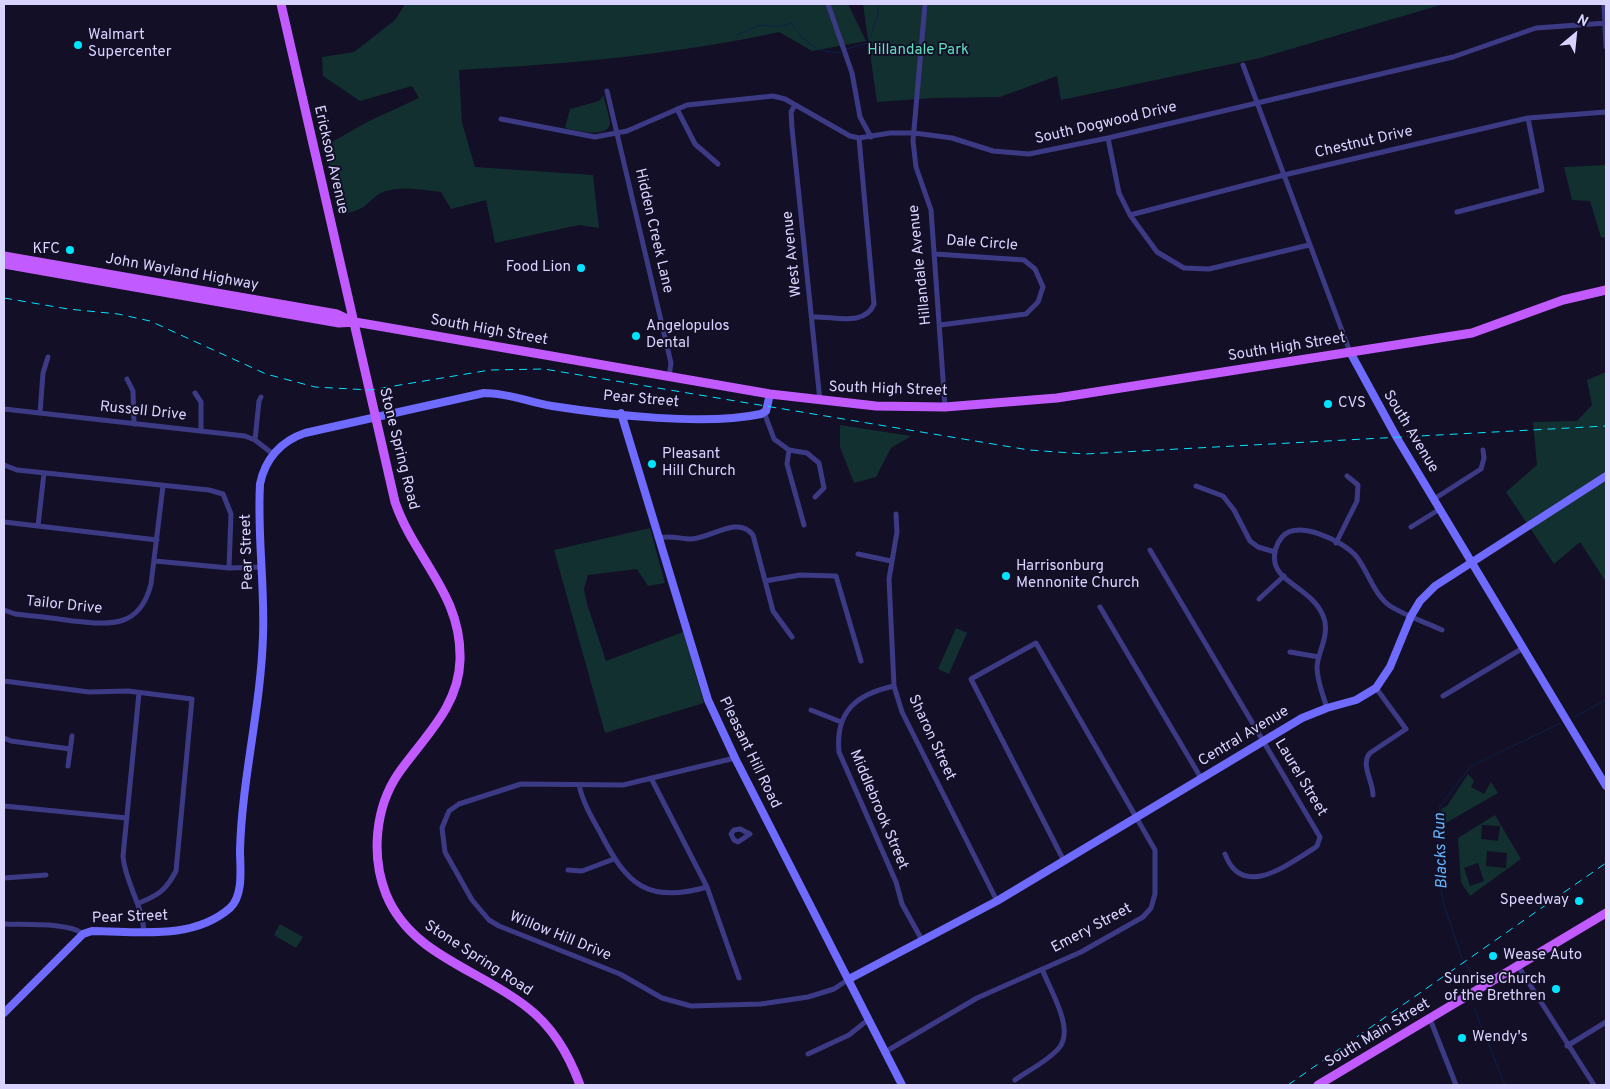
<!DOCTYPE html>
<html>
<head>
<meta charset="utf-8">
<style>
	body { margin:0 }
	#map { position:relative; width:1610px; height:1089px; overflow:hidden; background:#130f26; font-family:Overpass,sans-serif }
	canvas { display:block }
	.frame { position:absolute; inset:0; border:5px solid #d9d4ff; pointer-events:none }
	.north { position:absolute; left:1550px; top:10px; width:50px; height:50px; -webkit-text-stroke:4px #130f26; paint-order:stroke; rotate:28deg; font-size:14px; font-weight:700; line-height:20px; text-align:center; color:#d9d4ff }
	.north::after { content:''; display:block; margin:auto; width:18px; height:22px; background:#d9d4ff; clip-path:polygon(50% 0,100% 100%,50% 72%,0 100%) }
</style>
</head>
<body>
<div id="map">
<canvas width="1610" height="1089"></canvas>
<div class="frame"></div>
<div class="north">N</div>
</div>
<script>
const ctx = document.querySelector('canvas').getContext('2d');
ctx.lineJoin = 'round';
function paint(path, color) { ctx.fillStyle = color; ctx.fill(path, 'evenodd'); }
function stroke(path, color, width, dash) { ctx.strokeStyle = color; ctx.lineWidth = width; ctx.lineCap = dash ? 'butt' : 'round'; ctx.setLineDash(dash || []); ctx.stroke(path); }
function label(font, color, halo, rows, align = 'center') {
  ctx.font = font + ' Overpass,sans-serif'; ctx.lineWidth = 4; ctx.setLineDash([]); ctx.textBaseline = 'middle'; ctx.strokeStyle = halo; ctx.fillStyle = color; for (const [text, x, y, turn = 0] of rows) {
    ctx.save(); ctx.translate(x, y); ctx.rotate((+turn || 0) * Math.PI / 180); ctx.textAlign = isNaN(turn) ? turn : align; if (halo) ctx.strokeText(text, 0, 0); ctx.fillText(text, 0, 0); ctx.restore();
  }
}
const green = new Path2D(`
	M405,4h443l18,37 -54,10 -33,-19c-105,23 -213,32 -320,38l3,53 13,44 118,8 6,53 -20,-3 -84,18 -9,-43 -35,9 -10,-17c-18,-2 -40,-7 -58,0 -15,7 -14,17 -36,21l-9,-10 -13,-57 42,-24 52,-24 -7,-12 -52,15 -37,-25 -1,-19 32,-5 41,-32z
	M863,4h581l-184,54 -199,42 -4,-24 -57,21 -66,1 -57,4z
	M604,95c1,9 5,19 6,27 0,18 -35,8 -45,6l5,-19 29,-8z
	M1606,165v73l-5,-1 -11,-36 -18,-1 -8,-33z
	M1606,372v210l-26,-40 -26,22 -48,-72 31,-27 -4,-43 44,-1 15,-16 -5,-25z
	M840,425l71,11 -20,12 -15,29 -22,6 -14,-36z
	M650,528l15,55 -17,3 -11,-17 -49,6 -4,14 3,15 19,57 77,-29 21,71 -99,30 -51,-183z
	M956,628l11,5 -18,41 -11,-5z
	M1468,774l6,7 -3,6 13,7 7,-12 7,11 -54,31 -3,-15 6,-3z
	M1495,815l26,44 -51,37 -9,-14 -3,-44zM1482,825l18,1 -2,15 -17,-2zM1487,851l20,2 -1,15 -20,-2zM1478,863l6,18 -14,5 -6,-18z
	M280,924l23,13 -7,11 -22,-13z`);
const stream = new Path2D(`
	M735,36l25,-11 18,2 13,-4c12,19 27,30 50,30
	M846,49l22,-6 10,-28v-11
	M1574,717l32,-17
	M1471,981l-2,-12 -8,-13 -16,-48 -4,-18 -3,-73 2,-11 31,-40 90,-43
	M1474,1008l31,77`);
const street = new Path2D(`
	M828,4l24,69 8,44 11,20
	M925,4l-12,137 3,26 15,43 14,197
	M1604,4l2,43
	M1243,65l107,287
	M607,91l64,272 -2,14
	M795,105l-4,7 1,16 28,273
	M677,109l18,35 23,20
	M501,119l94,18 32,-6 60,-26 86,-9 12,3 65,37 9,2 31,-5h24l38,5 41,13 36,3 79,-16 345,-81 83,-29 70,-5
	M1108,138l11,55 11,22 27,37 27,16 25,1 100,-24
	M1457,212l85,-22 -14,-72
	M1130,215l154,-40 244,-57 78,-6
	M935,254l89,6 11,9 8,18 -5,15 -12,12 -86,11
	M813,317c20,-1 52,10 61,-13l-15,-166
	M127,379l6,12 1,33
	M195,393l6,9v29
	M4,409l241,27 10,4 18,14
	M764,412l10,27 15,11 18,3 12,10 5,25 -9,9
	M40,413l3,-40 5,-16
	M255,440l4,-39 2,-4
	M789,450l-2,14 17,61
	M4,465l13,5 192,20 14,4 8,20 -2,54
	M1196,486l27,10 11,14 16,31 8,6 17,5
	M1434,499l47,-30 3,-11 -1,-8
	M896,514l1,18 -8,47 5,107 8,26 95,189
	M4,522l153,18
	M38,526l6,-53
	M1411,527l29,-18
	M657,538c16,-3 17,0 31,1 20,2 49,-25 65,-4l20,76 19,26
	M1336,543l21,-42 1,-16 -11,-9
	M1150,550l170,287 -3,9 -4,3c-26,16 -71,51 -88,5
	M858,554l33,7
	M155,561l74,7 33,-1
	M765,581l35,-6 36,1 25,85
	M1259,599l25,-23
	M1100,607l101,171
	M4,610l11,4c19,2 38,4 58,7 38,4 67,7 78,-37l12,-98
	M1290,652l29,5
	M4,681l85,11 39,-1 64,8 -16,172c-10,19 -17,24 -37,32
	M894,686c-37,8 -59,25 -55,66l57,130 6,22 20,36
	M139,693l-16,163c2,27 20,49 21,77
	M1443,696l80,-48
	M1327,708c-4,-13 -10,-27 -10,-41 1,-15 11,-29 8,-45 -7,-31 -45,-37 -50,-59 -2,-9 1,-19 7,-26 15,-18 61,4 74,19 12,15 18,39 34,50 16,10 35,16 52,24
	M811,710l30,12
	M4,738l7,3 59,8
	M735,758l-112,27 -102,-1 -62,20 -10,7 -7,17 3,24 27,48 17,20 10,6 121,48 42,24 29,8 70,-2 47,-7 26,-8 15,-10
	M68,766l4,-30
	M651,778l56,109 32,91
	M579,785c4,18 13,33 22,49 26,51 47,70 106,53
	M1373,795c0,-14 -13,-31 -3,-42l36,-24 -30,-41
	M4,806l123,12
	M740,829l10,5 -12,8 -4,-2 -3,-6 3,-4z
	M568,870l14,1 32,-12
	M4,878l42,-3
	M4,924c19,1 66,-2 79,10
	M1518,966l76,119
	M1430,1019l26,66
	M1567,1046l39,-24
	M885,1052l92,-54 104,-46 62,-35 8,-9 4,-14v-44l-119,-207 -65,36 93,182
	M808,1054l41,-19 20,-16
	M1015,1080c14,-10 33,-19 44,-32 16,-19 -9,-58 -17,-79`);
const secondary = new Path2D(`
	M1350,352l47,86 209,348
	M621,413l87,287 27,58 167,327
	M849,979l148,-78 305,-183 25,-10 29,-8 20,-12 14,-21 21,-51 9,-15 15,-15 171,-110
	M4,1013l79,-79 9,-3c45,0 100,10 138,-23 14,-13 10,-41 10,-58 2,-72 21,-143 23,-214 2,-51 -6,-102 -3,-152 5,-25 21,-43 45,-51l179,-40c24,0 45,9 68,13 58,9 153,20 209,8l5,-3 4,-17`);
const primary = new Path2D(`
	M281,4l114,498c20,58 67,92 65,158 -1,47 -37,78 -62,114 -23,34 -27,82 -12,120 25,62 94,75 142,114 26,20 41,47 52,77
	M4,256l333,58 15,7
	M4,264l335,59 16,-1 58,10 357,62 106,12 69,1 112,-9 415,-65 91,-33 43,-10
	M1318,1085l288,-172`);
const rail = new Path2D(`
	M4,298l64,11 50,5 32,7 116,53 49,13 55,3 120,-20 54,-1 485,81 56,4 521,-28
	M1288,1085l318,-222`);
const markers = [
	[78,45,5,"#00e5ff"],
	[70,250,5,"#00e5ff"],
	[581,268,5,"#00e5ff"],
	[636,336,5,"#00e5ff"],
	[1328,404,5,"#00e5ff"],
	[652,464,5,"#00e5ff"],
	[1006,576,5,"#00e5ff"],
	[1579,901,5,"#00e5ff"],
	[1493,956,5,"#00e5ff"],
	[1556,989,5,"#00e5ff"],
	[1462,1038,5,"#00e5ff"]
];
const poiNames = [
	["Walmart",88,36],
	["Supercenter",88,53],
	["KFC",60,250,"right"],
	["Food Lion",571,268,"right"],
	["Angelopulos",646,327],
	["Dental",646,344],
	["CVS",1338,404],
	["Pleasant",662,455],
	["Hill Church",662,472],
	["Harrisonburg",1016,567],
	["Mennonite Church",1016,584],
	["Speedway",1569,901,"right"],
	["Wease Auto",1503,956],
	["Sunrise Church",1546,980,"right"],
	["of the Brethren",1546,997,"right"],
	["Wendy's",1472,1038]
];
const parkNames = [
	["Hillandale Park",918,51]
];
const streetNames = [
	["South Dogwood Drive",1106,124,-13],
	["Chestnut Drive",1364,143,-13],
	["Erickson Avenue",330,160,77],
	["Hidden Creek Lane",653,231,77],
	["Dale Circle",982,244,4],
	["West Avenue",793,254,-96],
	["Hillandale Avenue",921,265,-96],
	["John Wayland Highway",182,273,10],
	["South High Street",489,331,10],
	["South High Street",1287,348,-9],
	["South High Street",888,390,2],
	["Pear Street",641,400,5],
	["Russell Drive",143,412,6],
	["South Avenue",1410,432,59],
	["Stone Spring Road",398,449,76],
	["Pear Street",248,552,-92],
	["Tailor Drive",64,606,6],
	["Central Avenue",1244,737,-31],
	["Sharon Street",931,738,65],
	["Pleasant Hill Road",749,753,64],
	["Laurel Street",1300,778,59],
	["Middlebrook Street",878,810,67],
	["Pear Street",130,918,-2],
	["Emery Street",1092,929,-28],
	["Willow Hill Drive",560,937,22],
	["Stone Spring Road",478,959,33],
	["South Main Street",1378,1034,-31]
];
const waterNames = [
	["Blacks Run",1442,851,-92]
];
paint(green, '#12302f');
stroke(stream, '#0c2248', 1);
stroke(street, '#3d3a85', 5);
stroke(secondary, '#6f6bff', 8);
stroke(primary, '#c25bff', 9);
stroke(rail, '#00e5ff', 1, [8, 6]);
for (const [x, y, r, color] of markers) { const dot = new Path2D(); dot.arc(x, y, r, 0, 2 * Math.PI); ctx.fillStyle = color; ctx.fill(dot); stroke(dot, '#130f26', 2); }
label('15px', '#d9d4ff', '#130f26', poiNames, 'left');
label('15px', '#5fe0c0', '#130f26', parkNames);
label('15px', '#d9d4ff', '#130f26', streetNames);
label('italic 16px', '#62b6ff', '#130f26', waterNames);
</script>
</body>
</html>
